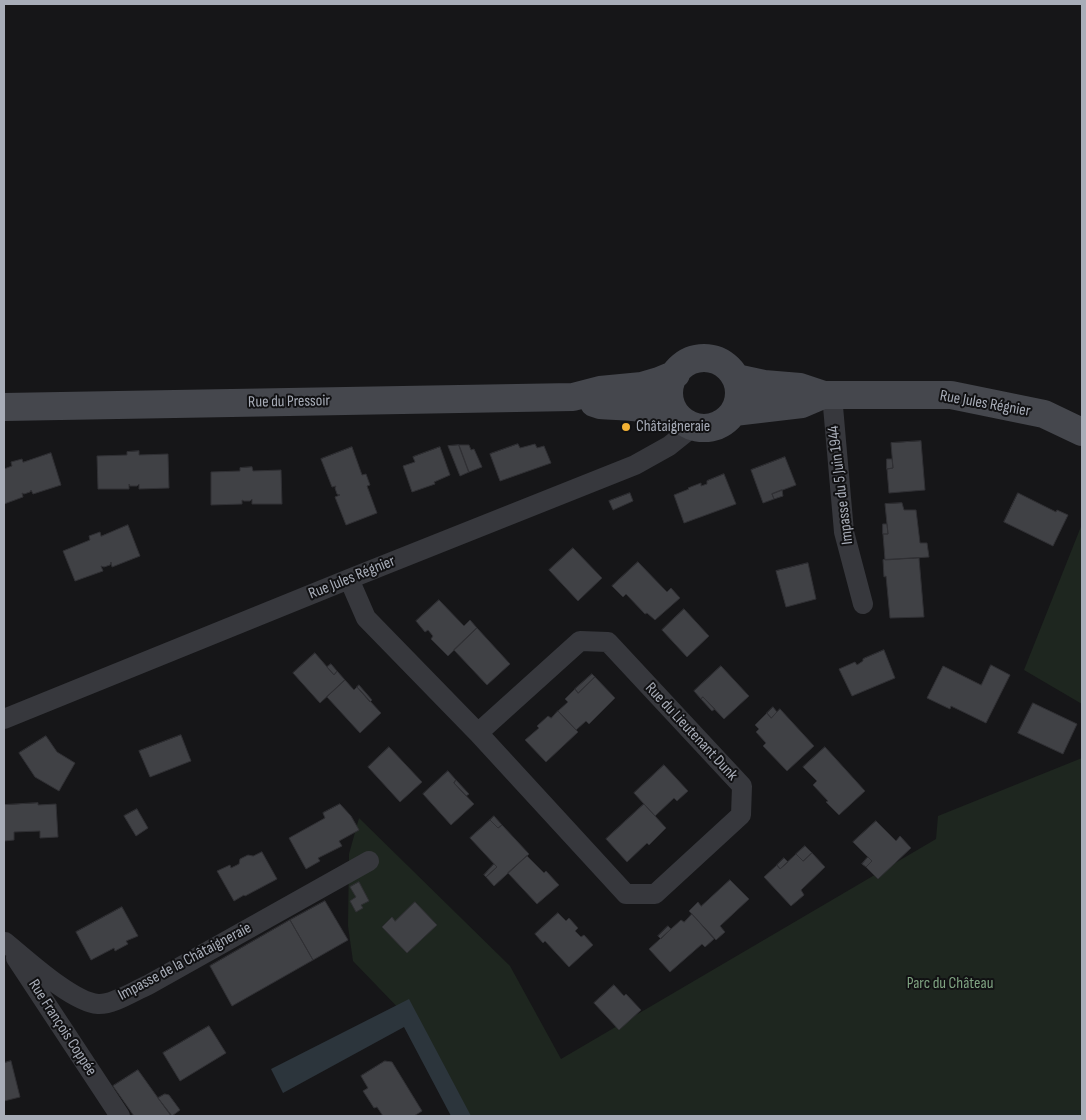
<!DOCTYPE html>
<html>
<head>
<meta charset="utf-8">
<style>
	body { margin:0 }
	#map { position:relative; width:1086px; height:1120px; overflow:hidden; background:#161618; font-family:"Sofia Sans Condensed",sans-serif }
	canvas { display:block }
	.frame { position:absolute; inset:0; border:5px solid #a8adb8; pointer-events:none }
</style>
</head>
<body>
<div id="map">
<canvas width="1086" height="1120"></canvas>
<div class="frame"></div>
</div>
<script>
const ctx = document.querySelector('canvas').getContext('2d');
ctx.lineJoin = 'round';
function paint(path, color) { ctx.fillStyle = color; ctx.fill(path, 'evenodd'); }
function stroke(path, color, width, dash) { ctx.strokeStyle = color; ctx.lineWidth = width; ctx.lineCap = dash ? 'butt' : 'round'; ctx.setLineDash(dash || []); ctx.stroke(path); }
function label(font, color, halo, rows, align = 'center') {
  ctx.font = font + ' "Sofia Sans Condensed",sans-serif'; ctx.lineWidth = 4; ctx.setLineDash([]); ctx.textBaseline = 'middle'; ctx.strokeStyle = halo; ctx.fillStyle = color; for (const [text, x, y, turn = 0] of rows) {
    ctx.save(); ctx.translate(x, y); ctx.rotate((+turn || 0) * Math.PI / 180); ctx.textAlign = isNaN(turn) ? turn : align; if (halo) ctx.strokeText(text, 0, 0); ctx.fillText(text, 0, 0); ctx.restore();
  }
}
const green = new Path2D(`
	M1082,524v180l-58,-34z
	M1082,758v358h-620l-56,-100 -53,-55 -5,-35 1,-72 10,-36 151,148 51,93 375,-220 2,-23z`);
const water = new Path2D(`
	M409,999l62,117h-20l-47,-89 -121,66 -12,-24z`);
const building = new Path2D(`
	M921,441l4,49 -36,3 -2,-24 6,-1 -2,-25z
	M518,444l2,4 15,-4 2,4 7,-2 7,17 -51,18 -10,-27z
	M459,445h10l2,5 3,-1 8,18 -13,5z
	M459,445l10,27 -9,4 -12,-30z
	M352,447l10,28 4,-1 4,11 -3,1 10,27 -31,12 -11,-28 5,-2 -3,-1 -2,-6 1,-2 -4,1 -11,-28z
	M440,447l10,28 -16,7 1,2 -23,8 -9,-26 12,-4 -2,-5z
	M139,451v4l29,-1 1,34 -30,1v-5l-2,2h-7l-1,-2v5h-31l-1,-33 30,-1v-3z
	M51,453l10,32 -28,9 -2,-4 -1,2 -6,2 -2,-1 1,4 -19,7v-35l8,-3 -1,-4 11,-3 1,3z
	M785,457l11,28 -24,9 2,5 -11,4 -12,-33z
	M887,459h5l1,9 -6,1z
	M252,467l1,4 28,-1 1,34h-30v-5l-2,2h-6l-2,-1v4l-31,1v-33l29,-1v-3z
	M724,474l12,30 -52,19 -10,-28 15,-6 -1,-1 13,-5v3l6,-2v-3z
	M782,490l1,6 -9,3 -2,-5z
	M630,493l3,8 -20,9 -4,-9z
	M1018,493l38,19 1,-2 11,5 -15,31 -49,-24z
	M902,503l2,7h12l4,33h7l2,14 -44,3 -2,-26h5l-3,-30z
	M883,524h4l1,10h-5z
	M128,525l12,31 -28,11 -1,-5 -1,3 -6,2 -3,-1 2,5 -28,10 -12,-30 27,-11 -1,-4 11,-4 1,4z
	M573,548l29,30 -24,23 -29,-31z
	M919,558l5,59 -34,1 -4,-42 -2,1 -1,-17z
	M638,562l29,30 4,-4 9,10 -25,22 -8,-7 -2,1 -19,-20 -3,3 -11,-11z
	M808,563l8,36 -30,8 -10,-36z
	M439,600l25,26 6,-6 7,8 -29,28 -17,-17 2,-3 -5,-6 -3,2 -9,-11z
	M684,609l25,27 -22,21 -25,-27z
	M477,628l33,36 -23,21 -33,-35z
	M884,650l11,28 -43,18 -13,-27 16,-7 2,3 6,-4v-2z
	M315,653l19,22 3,-4 8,9 -25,23 -27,-30z
	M331,664l6,7 -3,4 -7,-8z
	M991,665l19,10 -24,48 -35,-17 -1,3 -23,-11 16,-32 38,19z
	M721,666l28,30 -25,23 -21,-22 -2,2 -7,-8z
	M592,674l3,3 -17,16 -3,-4z
	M595,677l20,21 -26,26 -3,-3 -10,9 -18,-19 10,-9 -3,-3 10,-10 3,4z
	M345,680l9,10 3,-3 24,26 -21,20 -33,-36z
	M359,685l13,15 -2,2 -13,-15z
	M703,697l12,12 -3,2 -11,-12z
	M1033,703l44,21 -14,30 -45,-21z
	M773,707l4,5 -6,6 -4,-5z
	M780,709l34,37 -27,25 -24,-25 3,-3 -10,-11 3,-3 -4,-4 12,-12 4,5z
	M558,711l20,21 -32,30 -21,-22 14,-12 -2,-2 11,-10 3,2z
	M181,735l10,26 -41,16 -11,-26z
	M46,736l11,16 18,11 -16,28 -24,-14 -16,-24z
	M389,747l33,35 -22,20 -32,-35z
	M825,747l40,44 -26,24 -13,-13 2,-1 -15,-16 4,-4 -14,-14z
	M664,765l24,26 -11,10 -3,-3 -19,18 -21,-23z
	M448,771l8,9 -2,3 20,21 -23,21 -28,-31z
	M456,780l13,14 -3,2 -12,-13z
	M38,803v2l18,-1 2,33 -18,1v-7l-26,1v8l-10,1v-36z
	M340,804l11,12 8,14 -20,11 3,5 -24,12 2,3 -14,8 -17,-31 36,-20 -2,-5z
	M644,804l22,24 -17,17 -2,-2 -20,19 -21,-23z
	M137,809l11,19 -12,8 -12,-20z
	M494,816l8,9 -4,3 -8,-8z
	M490,820l8,8 4,-3 27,29 -35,32 -8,-9 11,-10 -27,-29z
	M876,821l20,20 4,-5 11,12 -33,31 -12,-12 6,-6 -19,-19z
	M805,846l7,7 -9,8 -7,-7z
	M262,852l15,27 -32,17 -1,-1 -10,6 -17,-30 13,-6 1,3 8,-4 1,-5 8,-4 5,1z
	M812,853l13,14 -24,23 3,5 -13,11 -27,-29 13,-12 3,4 16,-15 7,7z
	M527,856l17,17 2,-2 13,14 -22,19 -29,-31z
	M868,857l4,4 -6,6 -4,-3z
	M784,858l4,4 -8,7 -3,-4z
	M494,864l3,3 -11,10 -2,-2z
	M730,880l19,19 -29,27 5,6 -9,8 -27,-29 9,-9 3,4z
	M359,882l10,19 -8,4 2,3 -7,4 -6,-11 6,-4 -6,-10z
	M325,901l23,39 -35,20 -23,-40z
	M415,902l22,23 -30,28 -25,-26 10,-10 3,4z
	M122,907l16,29 -12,5 2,3 -13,7 -1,-3 -23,12 -15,-28z
	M558,913l8,8 3,-3 9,10 -3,3 6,6 3,-2 9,10 -24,22 -24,-26 -2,2 -8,-9z
	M692,914l22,25 -9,8 -3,-3 -32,28 -21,-23 32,-29 3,2z
	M290,920l23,40 -81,46 -22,-40z
	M668,926l3,3 -10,10 -3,-3z
	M614,985l10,11 2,-2 15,16 -22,20 -25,-27z
	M209,1026l17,27 -46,28 -17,-28z
	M11,1061l9,36 -16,4v-38z
	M385,1061l7,1 30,49 -8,5h-31l-6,-9 -3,1 -11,-17 5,-3 -7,-12z
	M138,1070l20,28 13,18h-37l-21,-30z
	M165,1094l4,1 11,15 -8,6 -14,-18z`);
const street = new Path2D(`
	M832,395l12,137 19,72
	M349,579l17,39 112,115 148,161h29l86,-79 1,-29 -134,-144 -28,-1 -102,92
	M4,719l345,-140 286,-114 34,-19 25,-20
	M5,942c21,17 67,60 93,62 15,1 36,-13 50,-19l221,-124
	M16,958l104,158`);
const secondary = new Path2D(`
	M669 393a35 35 0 1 1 70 0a35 35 0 1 1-70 0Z
	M736,378l28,6 36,3 24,8h127l93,19 38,18
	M594,403l6,2c26,2 51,2 76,9
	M4,407l569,-10 27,-7 42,-4 17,-5 17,-7
	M734,412l68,-8 21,-9`);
const markers = [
	[626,427,5,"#f2b134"]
];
const streetNames = [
	["Rue du Pressoir",289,402,-1],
	["Rue Jules Régnier",985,404,10],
	["Impasse du 5 Juin 1944",841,485,-97],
	["Rue Jules Régnier",352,578,-22],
	["Rue du Lieutenant Dunk",691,732,47],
	["Impasse de la Châtaigneraie",185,962,-28],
	["Rue François Coppée",62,1028,57]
];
const poiNames = [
	["Châtaigneraie",636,427]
];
const parkNames = [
	["Parc du Château",950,984]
];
paint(green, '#1e261f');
paint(water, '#2c353c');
paint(building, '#404145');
stroke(building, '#303034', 1);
stroke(street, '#37383d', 20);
stroke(secondary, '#45474d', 28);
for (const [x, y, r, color] of markers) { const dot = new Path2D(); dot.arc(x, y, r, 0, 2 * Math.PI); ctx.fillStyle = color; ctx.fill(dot); stroke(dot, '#111113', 2); }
label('16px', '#a8adb8', '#111113', streetNames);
label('16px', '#a8adb8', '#111113', poiNames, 'left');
label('16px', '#7fa381', '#111113', parkNames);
</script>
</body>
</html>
